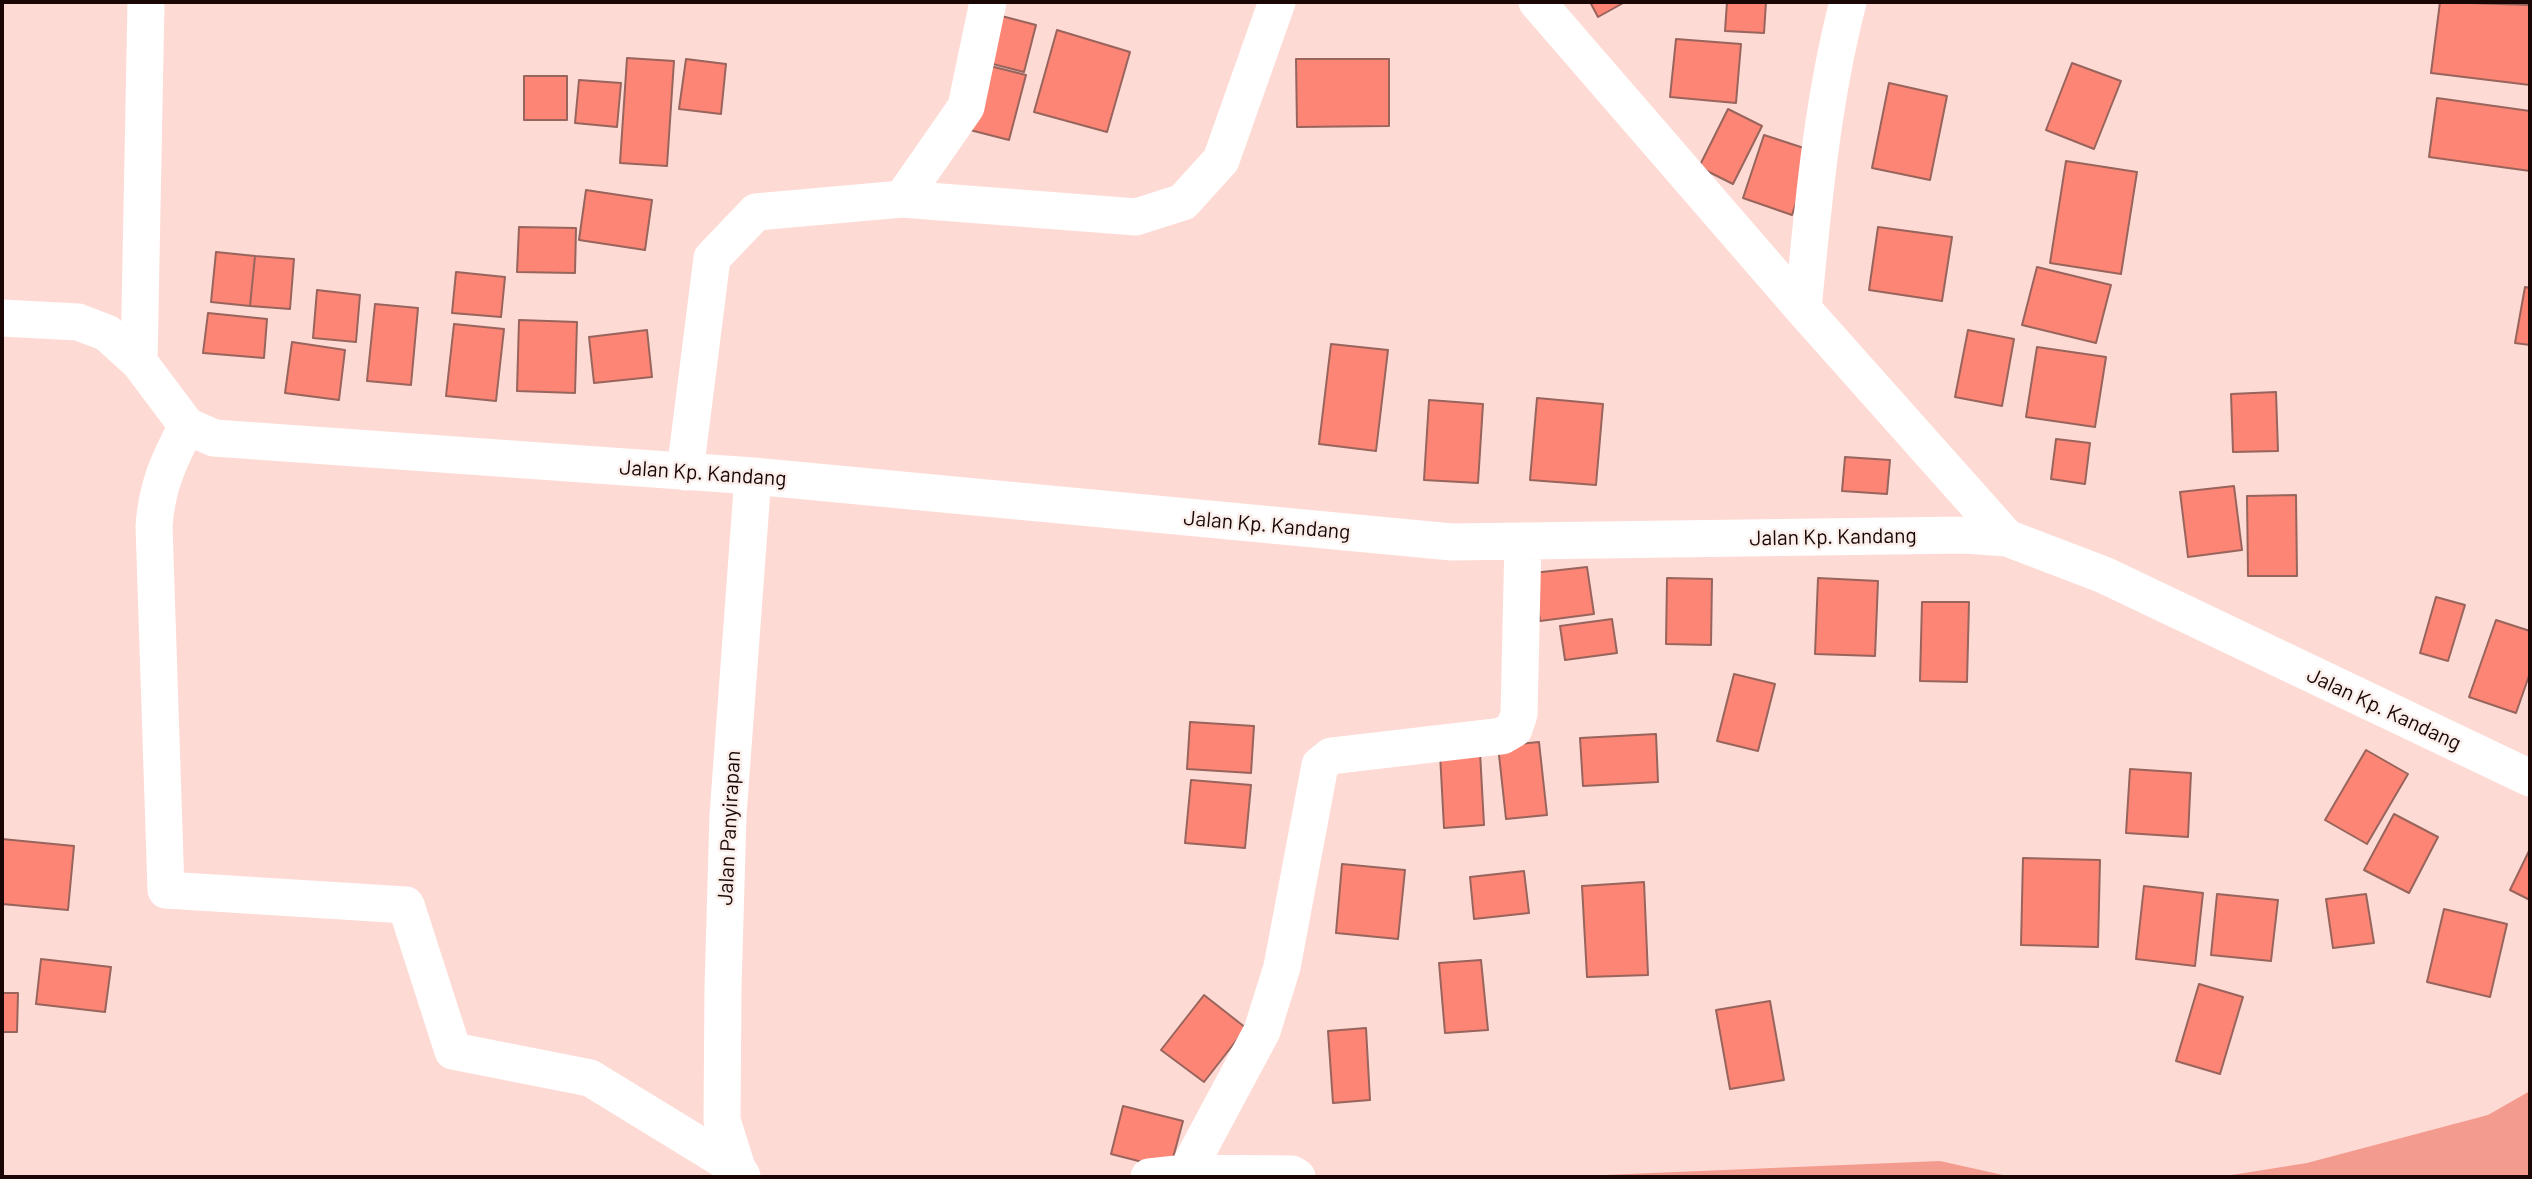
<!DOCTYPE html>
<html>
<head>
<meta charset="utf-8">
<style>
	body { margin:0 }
	#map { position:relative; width:2532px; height:1179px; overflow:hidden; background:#fedad4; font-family:Barlow,sans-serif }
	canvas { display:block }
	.frame { position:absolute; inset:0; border:4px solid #1a0705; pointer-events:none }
</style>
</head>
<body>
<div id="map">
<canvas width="2532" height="1179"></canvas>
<div class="frame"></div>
</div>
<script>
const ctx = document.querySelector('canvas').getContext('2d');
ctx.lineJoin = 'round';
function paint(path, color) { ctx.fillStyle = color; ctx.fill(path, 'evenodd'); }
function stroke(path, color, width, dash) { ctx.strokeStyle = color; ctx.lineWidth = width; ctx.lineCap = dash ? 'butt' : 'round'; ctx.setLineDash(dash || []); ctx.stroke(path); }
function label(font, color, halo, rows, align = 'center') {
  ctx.font = font + ' Barlow,sans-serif'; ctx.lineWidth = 5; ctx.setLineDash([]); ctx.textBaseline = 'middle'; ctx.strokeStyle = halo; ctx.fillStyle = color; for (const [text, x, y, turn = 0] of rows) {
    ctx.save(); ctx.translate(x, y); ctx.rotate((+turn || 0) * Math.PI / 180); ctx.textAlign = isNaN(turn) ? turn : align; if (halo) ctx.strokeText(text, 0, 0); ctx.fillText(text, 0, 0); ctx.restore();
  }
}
const green = new Path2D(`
	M2530,1091v86h-311l88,-14 181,-48z
	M1940,1161l72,16 -432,-1z`);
const building = new Path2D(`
	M1590,2h35l-27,15z
	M1727,2h39l-2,31 -39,-2z
	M2440,2l90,3v80l-99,-12z
	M990,13l46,12 -12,47 -47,-12z
	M1057,30l73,22 -23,80 -73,-20z
	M1676,39l65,5 -5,59 -66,-6z
	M627,58l47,3 -7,105 -47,-3z
	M686,59l40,5 -5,50 -42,-5z
	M1296,59h93v67l-92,1z
	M2072,63l49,18 -27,68 -48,-19z
	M986,65l40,10 -17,65 -39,-10z
	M524,76h43v44h-43z
	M579,80l42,3 -4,44 -42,-4z
	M1889,83l58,13 -17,84 -58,-12z
	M2437,98l93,13v60l-101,-14z
	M1728,109l34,17 -29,58 -34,-17z
	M1764,135l49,16 -21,64 -49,-17z
	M2066,161l71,11 -16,102 -71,-11z
	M586,190l66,10 -7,50 -66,-10z
	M519,227l57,1 -1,45 -58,-1z
	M1878,227l74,10 -10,64 -73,-11z
	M216,252l39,4 -5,50 -39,-4z
	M255,256l39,3 -4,50 -40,-3z
	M2037,267l74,18 -15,58 -74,-18z
	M456,272l49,5 -4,40 -49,-4z
	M2525,287l5,1v57l-15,-2z
	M317,290l43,5 -4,47 -43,-4z
	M375,304l43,4 -7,77 -44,-4z
	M208,313l59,6 -3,39 -61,-5z
	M519,320l58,2 -2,71 -58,-2z
	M454,324l50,5 -8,72 -50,-5z
	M647,330l5,47 -58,6 -5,-46z
	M1968,330l46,9 -12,67 -47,-9z
	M292,342l53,8 -6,50 -54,-7z
	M1331,344l57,6 -12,101 -57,-7z
	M2037,347l69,10 -11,70 -69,-10z
	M2276,392l2,59 -45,1 -2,-58z
	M1537,398l66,6 -7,81 -66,-5z
	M1429,400l54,4 -5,79 -54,-3z
	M2056,439l34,4 -5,41 -34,-5z
	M1845,457l45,3 -3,34 -45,-3z
	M2234,486l8,64 -54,7 -8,-65z
	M2296,495l1,81h-49l-1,-80z
	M1587,567l7,47 -54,7 -7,-48z
	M1667,578l45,1 -1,66 -45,-1z
	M1818,578l60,3 -3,75 -60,-2z
	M2436,597l29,8 -17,56 -28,-8z
	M1922,602h47l-2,80 -47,-1z
	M1612,619l5,34 -52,7 -5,-34z
	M2496,620l34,11v42l-14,40 -47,-16z
	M1734,674l41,10 -17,67 -41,-10z
	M1190,722l64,4 -3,47 -64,-4z
	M1656,734l2,48 -75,4 -3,-48z
	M1539,742l8,73 -41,4 -8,-73z
	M2366,750l42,24 -41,70 -42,-24z
	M1480,752l4,73 -40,3 -4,-74z
	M2130,769l61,4 -3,64 -62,-4z
	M1191,780l60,5 -6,63 -60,-5z
	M2394,814l44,23 -29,56 -45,-23z
	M2,839l72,7 -6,64 -66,-6z
	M2530,849v51l-20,-10z
	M2023,858l77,2 -2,87 -77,-2z
	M1342,864l63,6 -7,69 -62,-6z
	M1524,871l5,42 -55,6 -4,-42z
	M1644,882l4,93 -61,2 -5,-91z
	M2144,886l59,7 -8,73 -59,-7z
	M2217,894l61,6 -7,61 -60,-6z
	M2366,894l8,49 -41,5 -7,-49z
	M2444,909l63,15 -17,73 -63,-15z
	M41,959l70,8 -6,45 -69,-8z
	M1481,960l7,70 -43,3 -6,-70z
	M2199,984l44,13 -23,77 -44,-13z
	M2,993h16l-1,39h-15z
	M1204,995l42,33 -42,54 -43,-32z
	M1770,1001l14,79 -54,9 -14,-79z
	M1366,1028l4,72 -37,3 -5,-72z
	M1123,1106l60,15 -13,48 -59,-15z`);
const minor = new Path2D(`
	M1537,2l266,307 204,229
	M902,199l234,18 47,-15 38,-42 56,-158
	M1803,309c10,-103 19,-207 45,-307
	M2,318l76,4 29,11 32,29 48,64 27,12 539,38 699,66 512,-7 43,3 97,37 426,203
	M139,362l7,-360
	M187,426c-19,36 -30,60 -33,100l12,364 240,15 47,146 137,27 147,90
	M685,472l27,-214 44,-46 146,-13 64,-92 22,-105
	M1186,1173l106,1 5,3
	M742,1176l-5,-8 -15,-48 1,-132 5,-173 25,-339
	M1149,1177l37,-4 76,-142 20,-64 38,-202 11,-9 171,-20 12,-7 5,-15 4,-173`);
const streetNames = [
	["Jalan Kp. Kandang",703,473,4],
	["Jalan Kp. Kandang",1267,525,5],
	["Jalan Kp. Kandang",1833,537,-1],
	["Jalan Kp. Kandang",2384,709,25],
	["Jalan Panyirapan",729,828,-87]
];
paint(green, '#f39b8e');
paint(building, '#fc8575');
stroke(building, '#98645c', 2);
stroke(minor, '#fff', 37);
label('21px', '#1a0705', '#faeeeb', streetNames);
</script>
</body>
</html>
